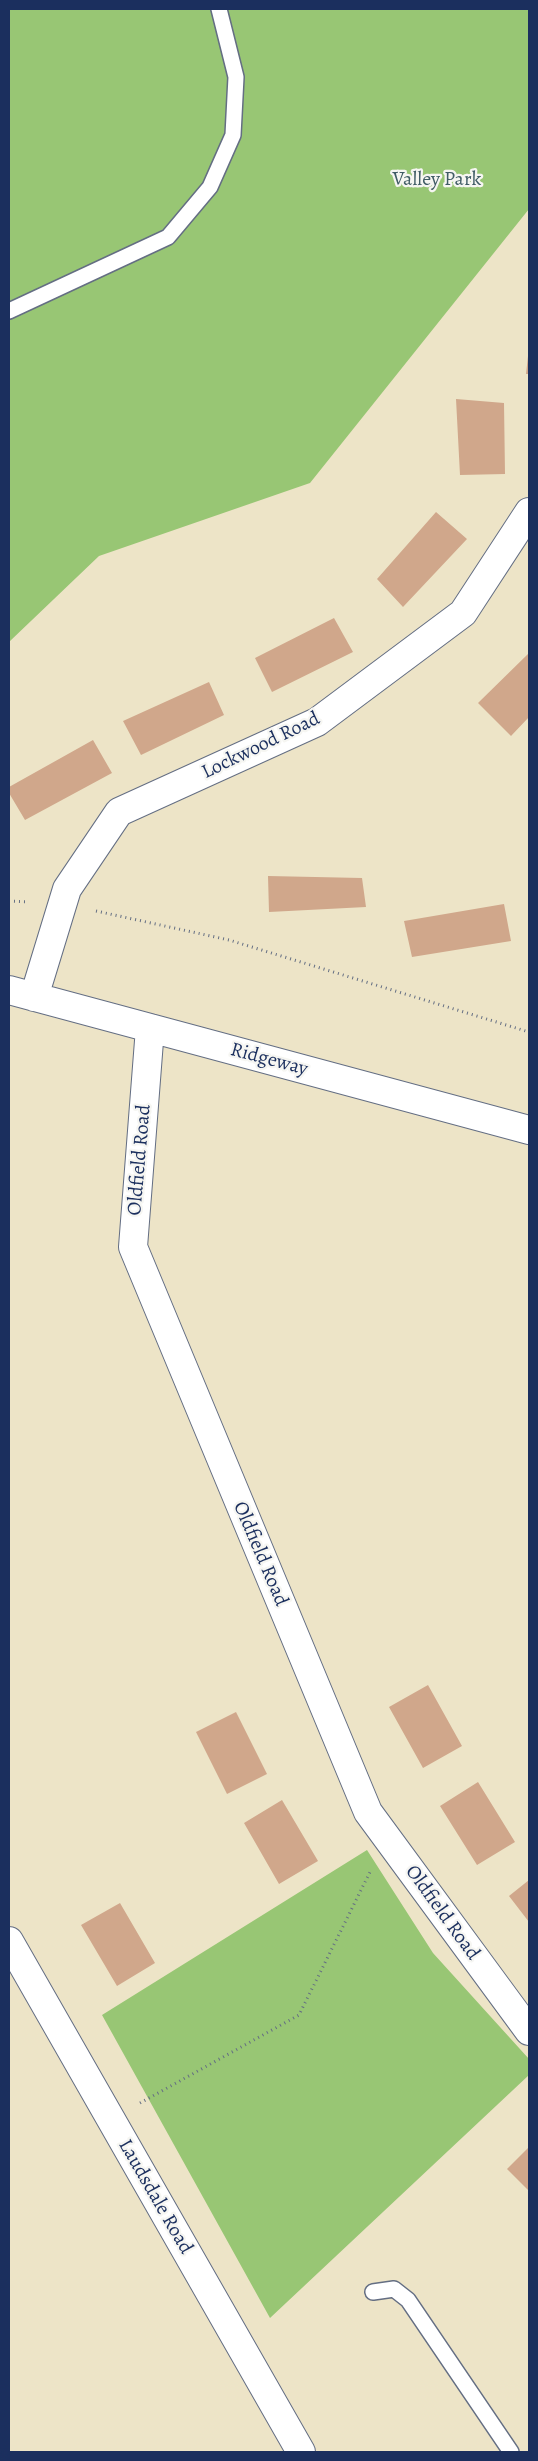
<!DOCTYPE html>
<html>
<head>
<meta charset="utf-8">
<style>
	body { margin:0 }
	#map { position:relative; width:538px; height:2461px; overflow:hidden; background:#ede4c7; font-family:Alegreya,serif }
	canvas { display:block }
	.frame { position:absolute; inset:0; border:10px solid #1b2f5e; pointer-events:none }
</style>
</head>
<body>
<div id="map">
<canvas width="538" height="2461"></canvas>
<div class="frame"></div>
</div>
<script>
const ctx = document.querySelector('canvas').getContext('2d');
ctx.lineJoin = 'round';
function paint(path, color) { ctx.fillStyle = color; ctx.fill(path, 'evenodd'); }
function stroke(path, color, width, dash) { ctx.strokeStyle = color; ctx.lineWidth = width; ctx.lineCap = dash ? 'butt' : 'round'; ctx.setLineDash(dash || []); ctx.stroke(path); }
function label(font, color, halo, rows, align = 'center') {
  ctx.font = font + ' Alegreya,serif'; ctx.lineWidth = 4.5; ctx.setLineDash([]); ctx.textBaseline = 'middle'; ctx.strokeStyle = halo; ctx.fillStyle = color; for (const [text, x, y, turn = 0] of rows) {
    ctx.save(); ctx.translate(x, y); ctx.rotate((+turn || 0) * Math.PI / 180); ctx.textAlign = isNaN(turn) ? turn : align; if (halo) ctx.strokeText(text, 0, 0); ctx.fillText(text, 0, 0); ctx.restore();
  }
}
const green = new Path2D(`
	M9,9h520v200l-219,274 -211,73 -90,86z
	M367,1850l66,103 96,106v16l-259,243 -168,-303z`);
const building = new Path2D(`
	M528,356l1,18h-3z
	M456,399l48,4 1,71 -45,1z
	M436,512l31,27 -64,68 -26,-28z
	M334,618l19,34 -81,40 -17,-34z
	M529,653v64l-18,19 -33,-33z
	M209,682l15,33 -83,40 -18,-34z
	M93,740l19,33 -87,47 -16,-27v-6z
	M268,876l94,2 4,29 -97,5z
	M504,904l7,37 -99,16 -8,-36z
	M428,1685l34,61 -39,22 -34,-61z
	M236,1712l31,62 -40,20 -31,-62z
	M478,1782l37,60 -38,23 -37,-59z
	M282,1800l36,61 -39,23 -35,-61z
	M529,1880v42l-20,-26z
	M120,1903l35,60 -38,23 -36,-61z
	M529,2147v44l-22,-22z`);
const path = new Path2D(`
	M9,901l19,1
	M96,911l133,29 300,92
	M140,2103l159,-88 71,-143`);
const service = new Path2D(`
	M9,311l159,-74 42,-50 23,-52 3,-58 -17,-68
	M373,2292l21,-3 14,11 103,152`);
const minor = new Path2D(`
	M9,990l520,140
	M34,997l33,-108 52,-77 198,-90 146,-109 66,-101
	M150,1028l-17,219 235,565 161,219
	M9,1941l292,511`);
const parkNames = [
	["Valley Park",437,180]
];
const streetNames = [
	["Lockwood Road",261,746,-26],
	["Ridgeway",269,1060,15],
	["Oldfield Road",140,1160,-85],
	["Oldfield Road",260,1554,67],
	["Oldfield Road",442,1913,54],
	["Laudsdale Road",155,2197,60]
];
paint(green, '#98c674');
paint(building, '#d0a78b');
stroke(service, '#646e83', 18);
stroke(minor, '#646e83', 30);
stroke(path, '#646e83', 3, [1, 4]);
stroke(service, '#fff', 15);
stroke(minor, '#fff', 28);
label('20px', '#405c65', '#f6f6f2', parkNames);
label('20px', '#1b2f5e', '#f6f6f2', streetNames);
</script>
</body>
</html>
